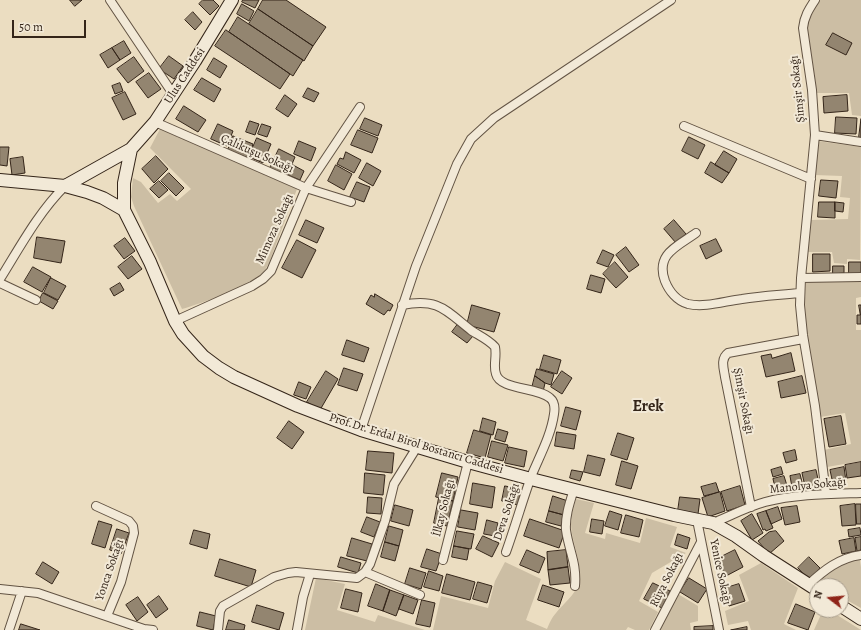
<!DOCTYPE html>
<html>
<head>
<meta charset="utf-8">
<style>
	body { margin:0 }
	#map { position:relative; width:861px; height:630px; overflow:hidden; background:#ebddc1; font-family:Alegreya,serif }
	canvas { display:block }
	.north { position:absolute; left:809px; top:578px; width:40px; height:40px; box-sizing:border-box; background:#f2e9d7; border:1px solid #a69b8b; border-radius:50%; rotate:286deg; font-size:11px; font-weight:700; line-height:16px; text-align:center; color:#342519 }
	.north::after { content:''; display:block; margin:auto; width:14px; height:18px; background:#8f2418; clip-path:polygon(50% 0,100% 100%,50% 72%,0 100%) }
	.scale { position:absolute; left:12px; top:20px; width:74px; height:18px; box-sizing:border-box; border:2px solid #342519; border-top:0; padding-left:5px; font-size:12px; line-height:14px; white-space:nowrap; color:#342519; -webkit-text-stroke:3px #f2e9d7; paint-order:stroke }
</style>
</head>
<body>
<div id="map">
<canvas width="861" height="630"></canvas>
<div class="north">N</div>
<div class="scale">50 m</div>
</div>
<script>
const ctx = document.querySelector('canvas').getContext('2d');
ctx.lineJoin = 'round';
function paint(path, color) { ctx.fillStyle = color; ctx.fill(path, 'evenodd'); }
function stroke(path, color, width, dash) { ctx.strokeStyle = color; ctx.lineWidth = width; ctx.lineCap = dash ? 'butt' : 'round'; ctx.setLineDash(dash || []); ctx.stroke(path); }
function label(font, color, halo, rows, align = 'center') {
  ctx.font = font + ' Alegreya,serif'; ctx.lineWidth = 4; ctx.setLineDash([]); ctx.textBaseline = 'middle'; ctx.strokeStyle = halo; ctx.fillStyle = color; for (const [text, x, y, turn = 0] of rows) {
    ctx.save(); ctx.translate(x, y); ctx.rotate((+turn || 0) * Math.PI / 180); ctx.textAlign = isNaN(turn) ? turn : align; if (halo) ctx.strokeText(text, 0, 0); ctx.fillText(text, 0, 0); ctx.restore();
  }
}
const green = new Path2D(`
	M820,0h41v116l-9,-1 -3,-22h-32l-10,-70 6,-14z
	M160,129l137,60 -28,74c-2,3 -3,6 -5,8 -11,14 -64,33 -82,38l-48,-103 -3,-9 2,-19 8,4 17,21 12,-9 7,7 14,-12 -41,-41z
	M817,141l44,6 -1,113 -13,-1v5l-13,-1 -2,-11h-25l4,-32 37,-1 2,-21 -10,-1 2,-21 -27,-1z
	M861,280v17l-5,1v32h5v131l-34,6 -3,-17 27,-6 -6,-31 -25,4c-8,-45 -18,-90 -14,-135z
	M576,499l18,4 -9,30 20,6 1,-6 34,10 6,-25 31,9 -7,20 16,6 -34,20 -13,28 19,11 -9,18h-14l-7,-3 -2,3h-193l8,-34 47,12 7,-27 10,-19 36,17 -15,41 21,9c2,-5 5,-12 9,-16 7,-9 19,-18 22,-29 6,-19 -7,-42 -7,-61 0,-8 3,-16 5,-24z
	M860,560l1,7v41l-20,-11v-11h-18l-2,-8c15,-11 20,-16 39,-18z
	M761,563l37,25 -14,36 12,6h-45l-3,-9 -20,4 -3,-14 24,-10 -10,-26z
	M316,578l29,6 -8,26 38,12 3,-7 47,15h-120z
	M678,594l20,12v15l-8,2 1,7h-31z
	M823,610h6l32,20h-47z`);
const building = new Path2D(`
	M70,0h12l-7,6z
	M203,0h10l6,6 -9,9 -11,-11z
	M243,0h16l-4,8 -13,-6z
	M263,0h23l40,27 -13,19 -55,-37z
	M242,4l12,7 -5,10 -12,-7z
	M258,9l55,37 -9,15 -55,-37z
	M193,12l9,10 -7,8 -10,-10z
	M238,17l65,43 -10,16 -64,-44z
	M226,30l64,44 -10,15 -65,-43z
	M833,33l19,10 -6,12 -20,-10z
	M124,41l7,12 -11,7 -8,-12z
	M112,48l8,12 -12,8 -8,-13z
	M169,56l14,10 -9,13 -15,-10z
	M134,57l10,14 -16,12 -11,-14z
	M214,58l13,8 -7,12 -13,-8z
	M149,73l12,16 -13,9 -12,-16z
	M202,78l19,11 -7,13 -20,-12z
	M120,83l3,8 -8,3 -3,-8z
	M308,88l11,5 -5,9 -11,-5z
	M125,92l11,22 -13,6 -11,-22z
	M285,95l12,9 -9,13 -12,-8z
	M847,95l1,16 -24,2 -1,-16z
	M184,106l22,14 -8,12 -22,-13z
	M836,117l21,1 -1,16 -21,-1z
	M365,118l17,7 -4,11 -18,-7z
	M861,119v19l-2,-1z
	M250,121l9,3 -4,11 -9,-3z
	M218,124l15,7 -6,15 -16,-7z
	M262,124l9,3 -4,10 -9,-3z
	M358,130l20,8 -6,15 -21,-8z
	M233,136l20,8 -5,14 -20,-8z
	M689,137l16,8 -7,14 -16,-8z
	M257,138l14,6 -8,19 -14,-6z
	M299,141l17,7 -5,13 -17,-7z
	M0,147h9l-2,19 -7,-1z
	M279,149l16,8 -8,19 -17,-8z
	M724,151l13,8 -8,14 -14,-8z
	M346,152l15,8 -7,13 -17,-9 3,-6 3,1z
	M156,156l12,13 -14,14 -12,-14z
	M23,157l2,16 -13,2 -2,-16z
	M711,162l18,11 -7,10 -17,-10z
	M367,163l14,8 -8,15 -14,-8z
	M293,165l11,6 -4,9 -12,-5z
	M336,165l16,9 -8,16 -16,-9z
	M169,173l15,15 -8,8 -15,-15z
	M821,180l17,1 -2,17 -17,-2z
	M159,181l9,9 -9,8 -9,-9z
	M357,182l13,5 -6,15 -14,-5z
	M819,202h16v16l-17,-1z
	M835,202l9,1 -1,9 -8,-1z
	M306,220l18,8 -7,15 -18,-8z
	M674,220l12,14 -10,9 -12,-14z
	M37,237l28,4 -4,22 -27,-5z
	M125,238l10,13 -11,8 -10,-13z
	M716,239l6,12 -16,8 -6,-13z
	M297,240l19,10 -14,28 -20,-10z
	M626,247l13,18 -10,7 -13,-17z
	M603,250l11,5 -6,12 -11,-4z
	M813,254h17v17l-17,1z
	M132,256l10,13 -14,10 -10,-12z
	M615,262l13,15 -12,11 -13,-14z
	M849,262h12v13h-12z
	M833,266h11v7l-11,1z
	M33,267l18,10 -9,15 -18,-10z
	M591,275l14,4 -4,14 -14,-4z
	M51,278l15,8 -8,14 -14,-7z
	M120,283l4,7 -10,6 -4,-7z
	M43,293l15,8 -5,8 -14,-8z
	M375,294l18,11 -3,6 -2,-1 -4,5 -18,-11 5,-9 3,2z
	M472,305l28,8 -6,19 -27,-7z
	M859,305h2v19h-4v-9h3z
	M458,324l15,12 -6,7 -15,-11z
	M347,340l22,8 -5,14 -22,-7z
	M791,353l4,18 -29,6 -5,-21 10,-2 1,4z
	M544,355l17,5 -4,14 -17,-5z
	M344,368l19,6 -6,17 -19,-6z
	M537,369l17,5 -3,11 -6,-2 -10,-7z
	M326,371l12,8 -18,31 -13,-8z
	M562,371l10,7 -10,16 -11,-7z
	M535,376l10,7 -2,9 -11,-4z
	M802,376l4,17 -25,5 -3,-16z
	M299,382l12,5 -5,12 -12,-4z
	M566,407l15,4 -5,19 -15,-4z
	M841,416l5,28 -17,3 -5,-28z
	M483,418l13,4 -3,13 -13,-4z
	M289,421l15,11 -12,17 -15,-11z
	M498,429l10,3 -3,10 -10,-3z
	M474,430l17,5 -6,23 -18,-5z
	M557,432l19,3 -2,14 -19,-3z
	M618,433l16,5 -7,22 -16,-5z
	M492,441l16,4 -5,16 -15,-4z
	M509,447l18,4 -3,16 -19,-4z
	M795,450l2,10 -11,3 -3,-10z
	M368,451l26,2 -2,20 -26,-3z
	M588,455l17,4 -5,17 -16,-4z
	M622,461l16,5 -7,23 -15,-4z
	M861,462v14l-14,2 -2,-13z
	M781,467l2,7 -10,3 -2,-7z
	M844,467l2,14 -13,3 -3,-14z
	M572,470l11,2 -3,9 -10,-3z
	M816,470l4,18 -14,3 -4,-18z
	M365,473l20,2 -2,20 -19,-2z
	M442,473l16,4 -5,24 -17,-4z
	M800,474l4,16 -11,3 -3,-17z
	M784,476l5,16 -12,3 -4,-16z
	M473,483l22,4 -3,21 -22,-4z
	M716,483l3,9 -15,4 -3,-9z
	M505,486l16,3 -3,16 -16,-4z
	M740,486l5,19 -18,6 -6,-19z
	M720,492l5,19 -17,6 -6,-19z
	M553,496l15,5 -4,14 -15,-4z
	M368,497l14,1 -1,16 -14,-1z
	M680,497l20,2 -2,15 -20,-3z
	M439,498l14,3 -6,25 -13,-3z
	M855,504l1,21 -14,1 -2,-20z
	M856,504h5v20h-4z
	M395,505l18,5 -4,16 -18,-5z
	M797,506l3,16 -15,3 -4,-17z
	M778,507l4,12 -11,5 -5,-13z
	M461,510l17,3 -3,17 -17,-3z
	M549,511l15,4 -3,11 -15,-4z
	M610,511l12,4 -4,15 -13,-4z
	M766,511l7,17 -7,3 -1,-2 -2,1 -6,-16z
	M752,514l11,19 -11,7 -11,-19z
	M626,515l17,5 -4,17 -18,-4z
	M367,517l13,5 -6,15 -13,-5z
	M530,519l35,12 -6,17 -35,-12z
	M592,519l12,2 -2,13 -12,-2z
	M487,520l11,3 -3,13 -11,-2z
	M99,521l13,4 -7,23 -13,-4z
	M389,526l14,4 -4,16 -14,-4z
	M860,528l1,7 -12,2 -1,-7z
	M117,529l12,4 -8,21 -11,-4z
	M194,530l16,4 -3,15 -17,-5z
	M457,531l17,3 -3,15 -17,-3z
	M776,531l8,10 -15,13 -11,-13 11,-9z
	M678,534l12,4 -3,11 -12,-4z
	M483,536l16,7 -7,14 -16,-8z
	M861,537v13l-4,1 -2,-13z
	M352,538l20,6 -5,17 -20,-5z
	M854,538l2,13 -14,3 -3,-13z
	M385,542l14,4 -4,15 -14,-4z
	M454,546l15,3 -2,11 -15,-3z
	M427,549l15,5 -6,17 -15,-4z
	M527,550l18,8 -6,15 -19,-8z
	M566,550l2,17 -20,3 -1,-18z
	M735,550l8,17 -17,9 -9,-17z
	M341,557l20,6 -3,10 -20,-6z
	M809,557l11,11 -11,12 -11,-12z
	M220,559l36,11 -5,17 -36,-11z
	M43,562l16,10 -7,12 -16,-10z
	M568,567l2,16 -20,2 -2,-15z
	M410,568l16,5 -5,16 -16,-5z
	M429,571l14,5 -4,15 -15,-4z
	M447,574l28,8 -5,18 -28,-7z
	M689,578l18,11 -9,14 -18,-11z
	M478,582l14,4 -5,17 -14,-4z
	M653,583l17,8 -8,17 -18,-9z
	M376,584l14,6 -7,21 -15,-5z
	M739,584l6,17 -16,5 -6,-17z
	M543,585l21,7 -5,15 -21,-7z
	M346,589l16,4 -4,19 -17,-4z
	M390,590l14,5 -8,21 -13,-5z
	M404,595l14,5 -5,14 -14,-5z
	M159,596l9,13 -12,9 -9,-13z
	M138,597l10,15 -11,9 -11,-16z
	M422,600l13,3 -5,24 -14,-3z
	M796,604l19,8 -7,18 -20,-7z
	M257,605l27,8 -5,17 -27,-8z
	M200,612l16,4 -3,14 -16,-4z
	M229,620l16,5 -1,5h-18z
	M21,624l19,6h-21z
	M713,626v4h-19v-3z
	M747,627v3h-16z`);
const street = new Path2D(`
	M110,0l63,94
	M815,0c-6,9 -11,17 -12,28l9,62 3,45 -14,143 -1,27 3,30 12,71 11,88
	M155,122l151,66 45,14
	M684,126l127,53
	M815,135l46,7
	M696,233c-18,13 -41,21 -31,48 4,10 12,20 23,23 17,4 37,-3 54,-5 19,-3 39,-4 58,-6
	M801,278l60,-1
	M0,279c20,-32 38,-66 65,-93
	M0,283l36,17
	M402,305c37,-7 43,5 70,26 8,5 17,9 23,16 2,9 -2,19 1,27 4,16 42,13 54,24 5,4 5,10 4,16 -3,22 -15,43 -23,63 -9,25 -16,50 -25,75
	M175,321l77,-35 11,-7 8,-8 35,-83 54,-81
	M361,430l55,-164 41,-102 14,-25 23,-21 177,-118
	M574,489c-4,13 -9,27 -8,41 3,21 11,33 9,56
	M96,506l33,15 4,5 1,7 -13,49 -14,34
	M751,507l-26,-130c-1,-8 -5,-18 3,-24l75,-14
	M697,520l22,110
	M713,523c17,-7 34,-16 52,-21 31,-8 64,-8 96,-9
	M443,560l25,-98
	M365,572l55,23
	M808,585c16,-15 31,-27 53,-30
	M0,589l38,4 106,36 9,1
	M9,630l13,-39
	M218,630l2,-19 3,-5 51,-29 14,-4 8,-1 61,6 8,-6 5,-8 15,-43 9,-37 23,-37
	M297,630l6,-33 7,-23
	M655,630l46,-88`);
const secondary = new Path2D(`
	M131,149l24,-27 40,-61 37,-61
	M0,180l65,6 22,6 16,6 21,12 26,52 25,59 8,13 20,22 16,12 15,9 64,29 63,24 107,32 63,17 143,36 39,8 23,13 28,20 53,34
	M65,186l66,-37 -7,34v27
	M841,606l20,13`);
const streetNames = [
	["Ulus Caddesi",185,76,-57],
	["Şimşir Sokağı",798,89,-96],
	["Çalıkuşu Sokağı",257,154,24],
	["Mimoza Sokağı",275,229,-66],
	["Şimşir Sokağı",743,401,79],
	["Prof.Dr. Erdal Birol Bostancı Caddesi",416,444,17],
	["Manolya Sokağı",808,486,-6],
	["İlkay Sokağı",444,508,-76],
	["Deva Sokağı",507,512,-72],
	["Yonca Sokağı",110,570,-71],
	["Yenice Sokağı",720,572,78],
	["Rüya Sokağı",667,580,-63]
];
const districtNames = [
	["Erek",648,407]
];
paint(green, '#ccbea4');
paint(building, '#938570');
stroke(building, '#342519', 1);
stroke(street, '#625343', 10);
stroke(secondary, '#342519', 14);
stroke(street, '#f2e9d7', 8);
stroke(secondary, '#f2e9d7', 12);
label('12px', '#342519', '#f2e9d7', streetNames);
label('bold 16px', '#342519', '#f2e9d7', districtNames);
</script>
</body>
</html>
